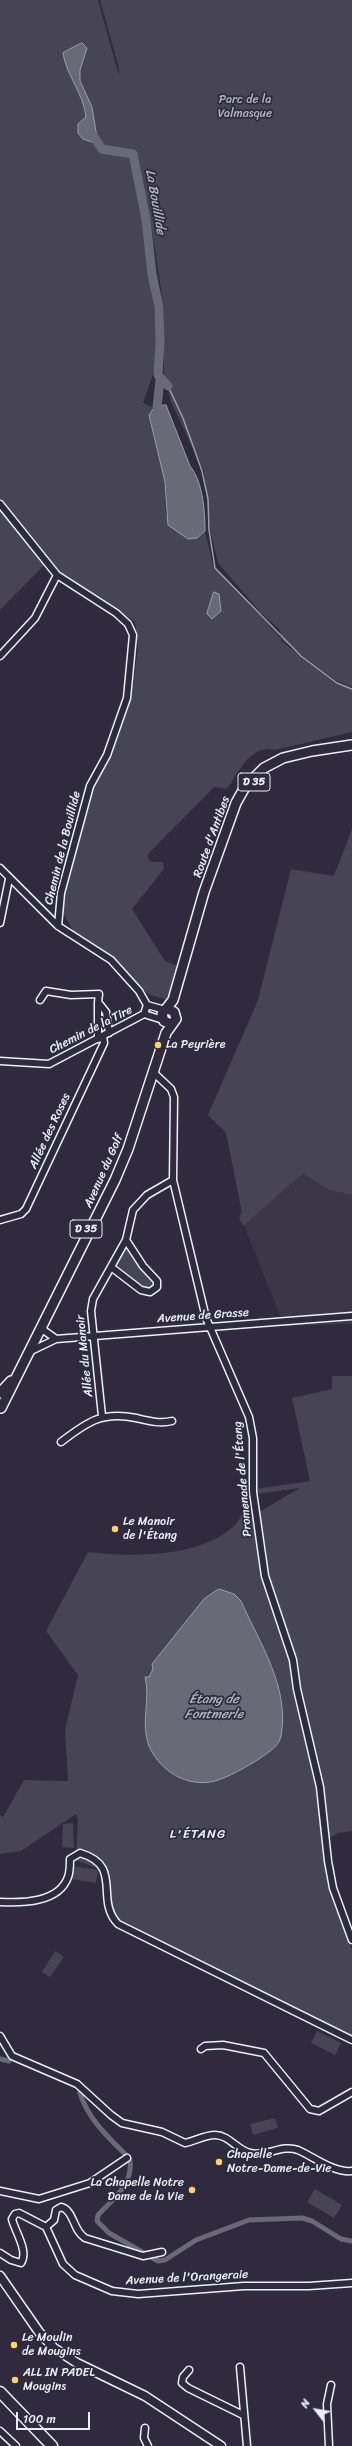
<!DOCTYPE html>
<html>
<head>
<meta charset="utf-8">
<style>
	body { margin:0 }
	#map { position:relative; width:352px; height:2446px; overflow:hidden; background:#2f2a3d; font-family:Sriracha,sans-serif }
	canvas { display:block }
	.north { position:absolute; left:296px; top:2390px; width:40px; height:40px; -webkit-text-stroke:3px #2f2a3d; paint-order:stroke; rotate:301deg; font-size:11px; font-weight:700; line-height:16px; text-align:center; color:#e8f1f8 }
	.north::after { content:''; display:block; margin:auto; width:14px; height:18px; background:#e8f1f8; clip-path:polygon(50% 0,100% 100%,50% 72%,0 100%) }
	.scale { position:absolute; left:16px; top:2412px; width:74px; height:18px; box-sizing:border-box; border:2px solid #e8f1f8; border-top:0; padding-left:5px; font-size:12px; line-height:14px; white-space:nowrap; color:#e8f1f8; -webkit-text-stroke:3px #2f2a3d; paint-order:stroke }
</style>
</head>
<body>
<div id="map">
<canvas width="352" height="2446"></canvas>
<div class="north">N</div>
<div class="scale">100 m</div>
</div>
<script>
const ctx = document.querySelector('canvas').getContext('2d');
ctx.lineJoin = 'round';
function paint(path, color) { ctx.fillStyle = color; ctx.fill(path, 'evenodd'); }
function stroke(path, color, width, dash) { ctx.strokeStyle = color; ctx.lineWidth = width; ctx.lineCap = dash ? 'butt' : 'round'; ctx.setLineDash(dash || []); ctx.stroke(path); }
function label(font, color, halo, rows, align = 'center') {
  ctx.font = font + ' Sriracha,sans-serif'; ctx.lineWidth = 3.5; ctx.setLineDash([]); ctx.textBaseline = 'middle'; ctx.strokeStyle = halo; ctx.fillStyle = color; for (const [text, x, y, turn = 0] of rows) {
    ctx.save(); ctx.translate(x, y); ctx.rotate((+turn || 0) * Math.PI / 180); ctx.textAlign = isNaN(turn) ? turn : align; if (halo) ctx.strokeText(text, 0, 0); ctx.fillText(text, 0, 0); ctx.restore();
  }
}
const built = new Path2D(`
	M352,831v493l-68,2 -40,-101 -17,-92z`);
const green = new Path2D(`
	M0,0h98l21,76v-8l-19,-68h252v687l-17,-7 -52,-39 -4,-12 -18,-16 -43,-50 -8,-33 -6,-59 -33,-69 -7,-28v-66l-16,-103 -12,-46 24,195 -17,49 11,5 -5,7 16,67 1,32 31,24 8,-7 8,34 69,74 -1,2 53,40 18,8v43l-77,18c-25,-6 -36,22 -48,39l-13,-2 -66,67v5l4,3h11l1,7 -32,40 33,52 13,5 -11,34 -19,-6 -34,-36 -40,-25 -11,-20 1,-16 8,-37 19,-71 22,-43 19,-51 6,-48 -3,-25 -89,-59 -46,47z
	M352,829v366l-23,-5 -26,-17 -60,53 -4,-8 3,-6 -16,-79 -18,-18 50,-115 33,-131 43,7z
	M125,1246l31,36 -1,6 -4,2 -8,-2 -29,-22z
	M332,1376h20v455l-14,2 -16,10 19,79 11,27v88l-244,-122 -7,-45 -25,-10 2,-39 -2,-7 -55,37 -21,3v-39l3,2 21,-37 44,1 -3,-51 13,-55 -32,-44 42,-79c44,5 111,6 146,-26 6,-5 9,-17 13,-24v17l53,-31 -44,6v-5l54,-8 -18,-83 40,-9z
	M73,1823l1,25 -12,-1 1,-23z
	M74,1866l24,4 -2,13 -25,-4z
	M55,1951l9,6 -14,20 -8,-5z
	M317,2031l24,12 -6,12 -24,-12z
	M275,2118l3,10 -25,7 -3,-11z
	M315,2189l27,16 -8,13 -27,-16z`);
const water = new Path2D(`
	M82,43l5,5 -7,22v11l12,26 6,37 -15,-5 -5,-6v-9l8,-7c-2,-23 -20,-42 -23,-64z
	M166,405l24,61c13,16 15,45 15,65l-8,7 -9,1 -20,-14 -3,-43 -16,-67 5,-7z
	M214,592l5,2 2,17 -9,8 -5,-5z
	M219,1589l15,5 7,7c19,43 49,87 40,135 -2,11 -14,17 -22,23 -13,8 -30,18 -44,22 -28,7 -55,-10 -66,-35 -9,-23 2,-47 -4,-69h4l4,-8 -1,-5 52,-65z`);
const stream = new Path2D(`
	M168,386l15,32 19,53 6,28 1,31 6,38 86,88 36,27 15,6`);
const canal = new Path2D(`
	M0,2059l9,2
	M80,2093c8,26 28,44 47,63
	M130,2160c3,25 -16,38 -32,55l-1,6 12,12 49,28 7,-1 31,-20 53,-20 53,-2 10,3 29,18 11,2`);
const river = new Path2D(`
	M92,134l10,15 31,5 13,65 6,55 7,33 1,36 -2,32 10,11
	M157,407l3,-27`);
const minor = new Path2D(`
	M0,504l57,71 59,38 12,11 5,11 -6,63 -20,57 -17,31 -29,107 -3,33
	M0,656l35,-38 22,-43
	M0,868l58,58 53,34 28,31 8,14
	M0,923l9,-44
	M40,1000l6,-9 25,4 28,-1 -1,8
	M163,1020l-19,-6 3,-9 18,5
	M98,1039v-37l8,10 3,21
	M0,1061l49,3 95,-50
	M153,1072l18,17 3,8 -1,83 33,138 43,99 4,21v54l12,84 28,84 4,29 23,98 8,74 5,27 19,52
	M0,1220l21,-6 5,-5 78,-166 -1,-7
	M111,1267l30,23 9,2 7,-5v-6l-14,-15 -17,-26
	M42,1329l14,10
	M31,1351l25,-12 296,-23
	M102,1416l-11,-105 2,-12 33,-59 7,-30 14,-15 26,-15
	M61,1442c26,-20 41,-31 75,-24 13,3 24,6 36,3
	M0,1902c22,1 59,1 68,-25 2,-5 2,-13 2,-18l10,-6c44,13 14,46 38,71l234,116
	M0,2036l12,20 65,28 34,31 11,8 40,9 23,11c10,-2 20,-8 30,-8 14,0 22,15 35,18 17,4 32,-9 48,-3 16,7 36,23 54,21
	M201,2049l4,-3 18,-1 41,8 46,56 9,2 33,-19
	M0,2191l39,8 51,-16 37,-25
	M46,2227l8,-7 2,-10 5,-3c13,3 12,24 24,31l58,18 19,-4
	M0,2253l11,7 10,3c8,-12 -6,-31 -9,-44l3,-5 4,-1 27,14 17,37 12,11 37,16 26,3 106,-8h65l43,-3
	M240,2367l7,79
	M189,2370l-6,7 -1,6 6,5 55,27
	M145,2428l-1,10 4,8
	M0,2431l16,15
	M329,2446l-2,-42 4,-19`);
const secondary = new Path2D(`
	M0,2276l39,56 15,16 23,15 68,33 76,50`);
const primary = new Path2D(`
	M171,1024l-7,-3 -2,-7 11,-14 31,-108 32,-89 9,-16 19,-19 19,-10 29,-7 40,-6
	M0,1393l11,-12
	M1,1408l114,-228 13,-31 38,-116 10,-14 -2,-7 -6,-3`);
const trunk = new Path2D(`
	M0,2392l52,54`);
const markers = [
	[158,1045,4,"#ffd166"],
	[115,1529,4,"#ffd166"],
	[219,2162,4,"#ffd166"],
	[192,2190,4,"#ffd166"],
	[14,2345,4,"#ffd166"],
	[15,2380,4,"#ffd166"]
];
const shields = [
	[254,782,32],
	[86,1229,32]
];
const shieldNames = [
	["D 35",254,782],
	["D 35",86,1229]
];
const parkNames = [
	["Parc de la",245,100],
	["Valmasque",245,114]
];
const streetNames = [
	["Route d'Antibes",212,837,-70],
	["Chemin de la Bouillide",63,848,-76],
	["Chemin de la Tire",91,1030,-27],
	["Allée des Roses",50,1131,-65],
	["Avenue du Golf",104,1171,-66],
	["Avenue de Grasse",203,1316,-4],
	["Allée du Manoir",85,1356,-96],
	["Promenade de l'Étang",243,1479,-95],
	["Avenue de l'Orangeraie",187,2278,-3]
];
const poiNames = [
	["La Peyrière",166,1045],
	["Le Manoir",123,1522],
	["de l'Étang",123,1536],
	["Chapelle",227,2155],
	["Notre-Dame-de-Vie",227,2169],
	["La Chapelle Notre",184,2183,"right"],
	["Dame de la Vie",184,2197,"right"],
	["Le Moulin",22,2338],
	["de Mougins",22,2352],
	["ALL IN PADEL",23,2373],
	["Mougins",23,2387]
];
const waterNames = [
	["La Bouillide",155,202,80],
	["Étang de",214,1700],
	["Fontmerle",214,1715]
];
const neighbourhoodNames = [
	["L'ÉTANG",198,1835]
];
paint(built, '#3b3749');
paint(green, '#464455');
paint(water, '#696978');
stroke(water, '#9c9fab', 1);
stroke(stream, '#9c9fab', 1.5);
stroke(canal, '#696978', 5);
stroke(river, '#696978', 9);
stroke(minor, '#e8f1f8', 9);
stroke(secondary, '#e8f1f8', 11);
stroke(primary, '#e8f1f8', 12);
stroke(trunk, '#e8f1f8', 13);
stroke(minor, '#2f2a3d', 6);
stroke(secondary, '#2f2a3d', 8);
stroke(primary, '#2f2a3d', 9);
stroke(trunk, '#2f2a3d', 10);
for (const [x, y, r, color] of markers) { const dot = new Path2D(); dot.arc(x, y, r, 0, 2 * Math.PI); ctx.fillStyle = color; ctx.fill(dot); stroke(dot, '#2f2a3d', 1.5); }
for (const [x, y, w] of shields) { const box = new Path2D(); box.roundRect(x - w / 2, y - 9, w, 18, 3); ctx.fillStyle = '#2f2a3d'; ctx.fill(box); stroke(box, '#e8f1f8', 1); }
label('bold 11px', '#e8f1f8', null, shieldNames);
label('12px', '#afb4bf', '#2f2a3d', parkNames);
label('12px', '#e8f1f8', '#2f2a3d', streetNames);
label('12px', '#e8f1f8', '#2f2a3d', poiNames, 'left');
label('italic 13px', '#afb4be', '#2f2a3d', waterNames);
ctx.letterSpacing = '1px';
label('13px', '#e8f1f8', '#2f2a3d', neighbourhoodNames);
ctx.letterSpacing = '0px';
</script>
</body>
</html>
